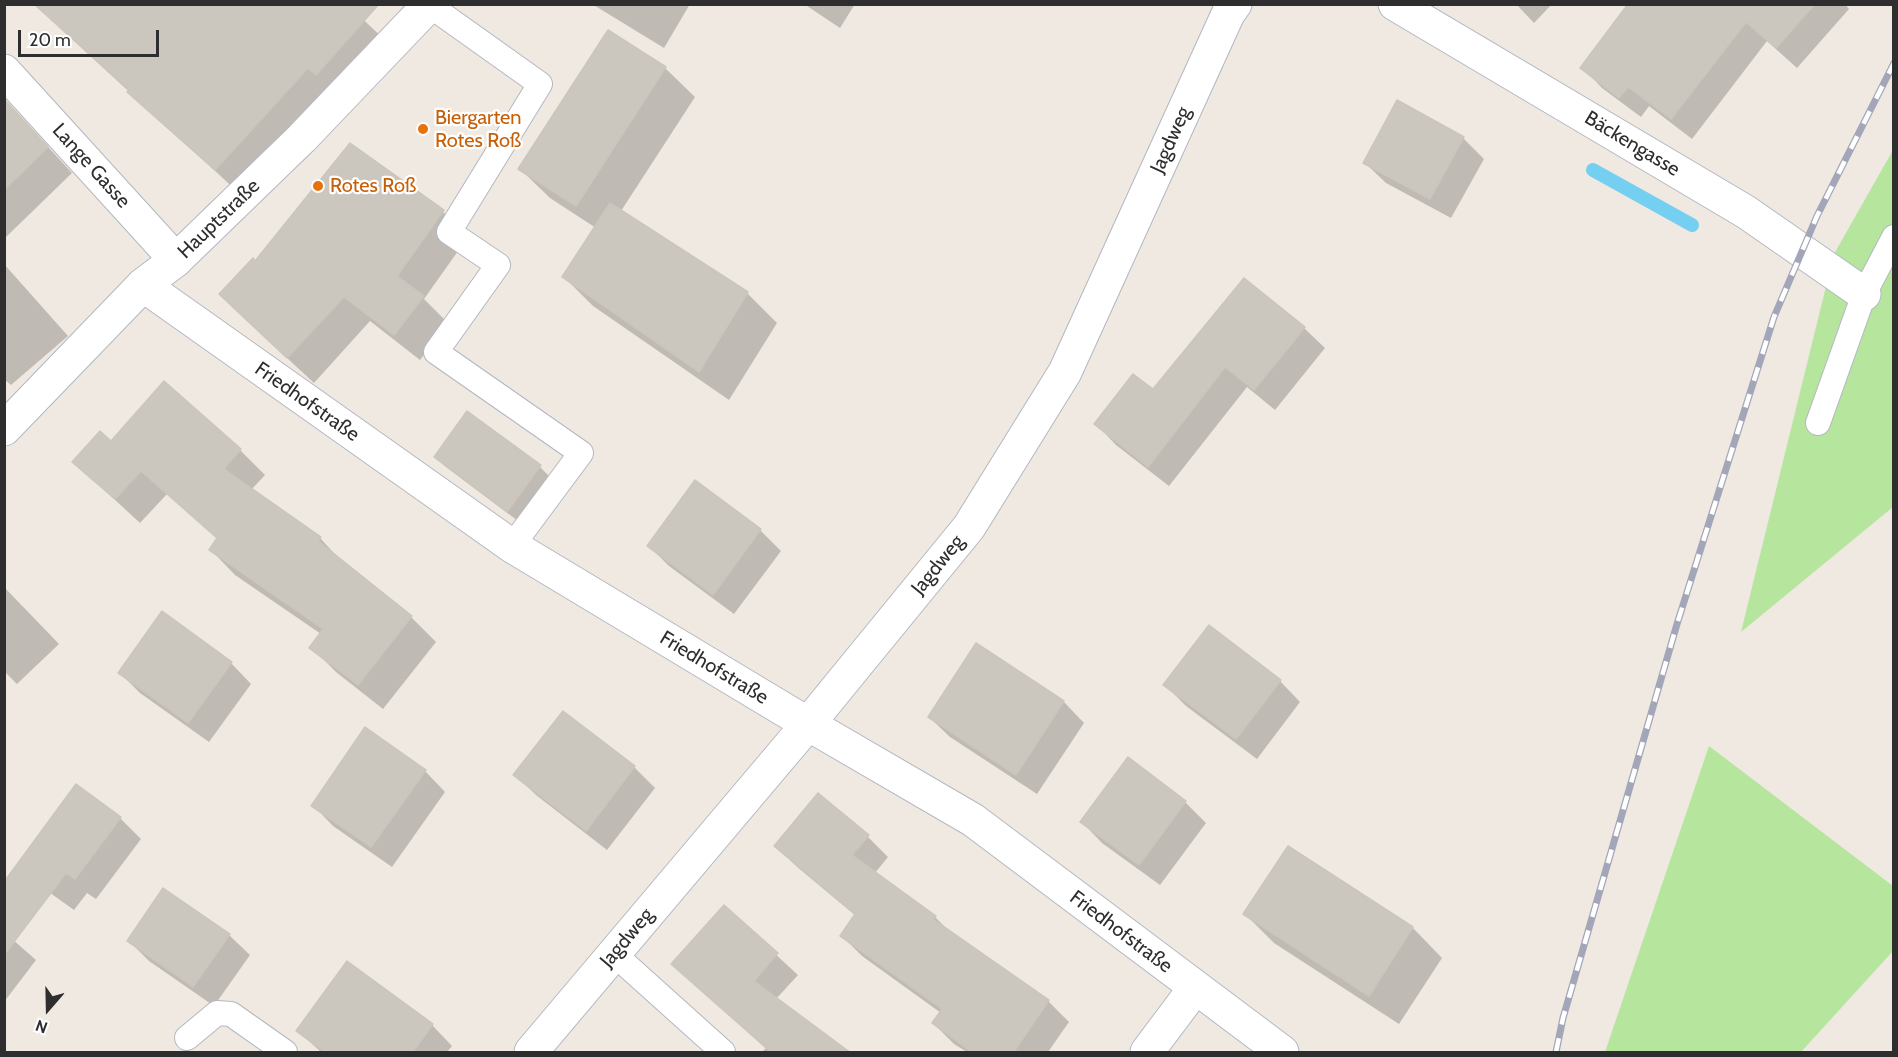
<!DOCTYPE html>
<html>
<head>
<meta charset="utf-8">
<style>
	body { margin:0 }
	#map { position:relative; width:1898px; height:1057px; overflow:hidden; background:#efe9e1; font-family:Cabin,sans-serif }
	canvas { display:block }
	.frame { position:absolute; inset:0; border:6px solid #2e2e2e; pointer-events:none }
	.north { position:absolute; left:18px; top:979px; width:60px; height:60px; -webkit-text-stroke:4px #fff; paint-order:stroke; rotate:200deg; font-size:16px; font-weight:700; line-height:24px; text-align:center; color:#2e2e2e }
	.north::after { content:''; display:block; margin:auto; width:21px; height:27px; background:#2e2e2e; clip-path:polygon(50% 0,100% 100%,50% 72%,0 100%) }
	.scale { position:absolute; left:18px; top:30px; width:141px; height:27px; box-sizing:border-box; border:3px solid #2e2e2e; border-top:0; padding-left:8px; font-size:18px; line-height:21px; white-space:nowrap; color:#2e2e2e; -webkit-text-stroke:4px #fff; paint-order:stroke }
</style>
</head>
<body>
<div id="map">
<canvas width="1898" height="1057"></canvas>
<div class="frame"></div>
<div class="north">N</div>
<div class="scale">20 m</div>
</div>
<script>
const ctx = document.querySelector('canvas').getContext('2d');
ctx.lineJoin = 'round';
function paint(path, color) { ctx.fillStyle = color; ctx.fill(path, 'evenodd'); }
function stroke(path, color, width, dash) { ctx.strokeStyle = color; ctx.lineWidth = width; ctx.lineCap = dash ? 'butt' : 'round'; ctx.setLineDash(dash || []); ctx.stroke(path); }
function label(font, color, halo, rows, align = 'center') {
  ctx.font = font + ' Cabin,sans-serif'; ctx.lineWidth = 4.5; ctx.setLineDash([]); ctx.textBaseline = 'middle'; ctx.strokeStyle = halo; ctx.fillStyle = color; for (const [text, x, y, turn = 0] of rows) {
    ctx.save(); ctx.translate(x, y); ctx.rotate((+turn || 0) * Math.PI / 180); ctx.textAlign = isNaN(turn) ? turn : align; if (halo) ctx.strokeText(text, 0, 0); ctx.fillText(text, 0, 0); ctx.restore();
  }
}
const green = new Path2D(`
	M1893,150v357l-152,125 93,-378z
	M1709,746l184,140v65l-92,101h-196z`);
const shadow = new Path2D(`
	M34,4h313l42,40 -149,150z
	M592,4h98l-26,44z
	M804,4h51l-15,24z
	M1516,4h36l-18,19z
	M1668,4h177l4,5 -52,59 -30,-27 -75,98 -43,-33 -8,11 -39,-29 -20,-21z
	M665,68l30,29 -74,114 126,82 30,30 -48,77 -136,-94 -29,-29 32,-49 -46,-30 -30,-29z
	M4,99l68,74 -68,66z
	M1398,102l65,36 21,21 -33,59 -65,-35 -21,-20z
	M350,145l93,67 25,25 -44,62 24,24 -28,37 -50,-39 -56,62 -68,-63 9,-57z
	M4,264l64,72 -57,49 -7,-6z
	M1304,328l21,20 -50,62 -28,-23 -78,99 -53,-41 -20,-21 58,-33z
	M111,443l129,7 25,25 -14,15 69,48 24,26 67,53 25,25 -53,67 -47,-37 -25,-25 10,-13 -86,-59 -24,-25 7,-11 -51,-45 -27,29 -66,-61z
	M436,457l104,10 10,10 -32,44 -72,-54z
	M696,482l64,48 21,21 -47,63 -65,-48 -20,-20z
	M4,587l55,57 -42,40 -13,-13z
	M977,645l87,57 20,21 -47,71 -87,-57 -21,-20z
	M231,663l20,21 -42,58 -69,-49 -20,-20z
	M1280,681l20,21 -43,57 -71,-53 -21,-21z
	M563,713l71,54 21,21 -48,62 -71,-55 -21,-20z
	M1128,760l57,42 21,21 -46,62 -58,-42 -20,-21z
	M425,771l20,21 -53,75 -59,-41 -20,-21z
	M77,786l43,32 21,21 -45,60 -9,-6 -13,17 -35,-25z
	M818,795l50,42 20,20 -13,16 60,44 19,19 94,65 21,21 -21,30h-81l-13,-8 -21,-21 8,-10 -79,-57 -20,-20 14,-20 -60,-50 -20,-20z
	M1288,848l125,80 29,30 -43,66 -125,-81 -29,-29z
	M724,907l74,68 -22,24 72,53h-86l4,-4 -93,-84z
	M4,932l32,28 -32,42z
	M229,935l21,20 -36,51 -65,-45 -20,-20z
	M432,1025l20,21 -5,6h-126l-23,-21z`);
const stream = new Path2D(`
	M1593,170l99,55`);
const building = new Path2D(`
	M34,4h345l-63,71 -8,-7 -93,102 -88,-78 2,-2z
	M1628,4h187l-39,44 -30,-26 -75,97 -43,-32 -9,11 -39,-30z
	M608,30l58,37 -90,139 -58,-37z
	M4,99l44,48 -44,43z
	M1397,100l67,37 -34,62 -67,-36z
	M350,143l94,67 -47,66 27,20 -30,39 -50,-38 -57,61 -68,-64 34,-36 2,3z
	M610,203l138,89 -49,80 -137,-95z
	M1244,278l61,49 -51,63 -29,-23 -77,100 -54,-43 39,-50 20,15z
	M164,381l77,68 -17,20 97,68 -3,4 94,75 -54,69 -49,-37 14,-19 -114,-79 8,-12 -76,-67 -26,28 -43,-37 28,-31 11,10z
	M467,411l74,54 -34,47 -73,-55z
	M695,480l66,49 -48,66 -66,-49z
	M162,611l70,51 -44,61 -70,-50z
	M1209,625l72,55 -45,59 -73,-54z
	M976,643l88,58 -48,74 -88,-58z
	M563,711l72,55 -49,65 -73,-56z
	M365,727l61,43 -55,77 -60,-41z
	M1128,757l58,44 -47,64 -59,-43z
	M76,784l45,33 -46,62 -9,-6 -62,82v-73z
	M818,793l51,42 -17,20 84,61 -3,3 116,81 -36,53h-40l-41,-30 10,-14 -102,-73 15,-22 -81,-68z
	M1288,846l125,81 -44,69 -126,-82z
	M163,888l67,46 -37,53 -66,-46z
	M724,905l54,48 -24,28 97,72h-79l-101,-89z
	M347,961l86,63 -21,29h-86l-30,-22z`);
const lane = new Path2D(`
	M429,5l111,79 -91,148 49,33 -62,87 145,101 -69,93
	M1818,423l46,-129 30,-57
	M614,954l109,98
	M187,1038l30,-25 14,1 54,38`);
const street = new Path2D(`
	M1395,4l351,208 118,82
	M4,71l172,189
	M143,285l369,261 296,178 165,96 309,232
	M531,1052l277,-328 161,-197 96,-155 163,-358 7,-10
	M1147,1052l48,-64`);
const secondary = new Path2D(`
	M4,429l139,-144 33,-25 126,-122 128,-134`);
const rail = new Path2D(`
	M1556,1052l7,-34 114,-394 97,-307 43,-101 77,-153`);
const markers = [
	[423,129,6,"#e8710a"],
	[318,186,6,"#e8710a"]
];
const foodNames = [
	["Biergarten",435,118],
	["Rotes Roß",435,141],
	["Rotes Roß",330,186]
];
const streetNames = [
	["Jagdweg",1171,140,-66],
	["Bäckengasse",1632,144,31],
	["Lange Gasse",91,166,48],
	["Hauptstraße",219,219,-44],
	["Friedhofstraße",307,402,35],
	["Jagdweg",938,565,-51],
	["Friedhofstraße",714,668,31],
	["Friedhofstraße",1121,932,37],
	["Jagdweg",627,938,-50]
];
paint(green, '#b6e59e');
paint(shadow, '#0003');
stroke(stream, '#75cff0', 14);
paint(building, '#cbc7bf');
stroke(building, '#cbc5ba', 1.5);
stroke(lane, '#b4b7c1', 26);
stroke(street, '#b4b7c1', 35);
stroke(secondary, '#b4b7c1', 35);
stroke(lane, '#fff', 24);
stroke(street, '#fff', 33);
stroke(secondary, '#fff', 33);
stroke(rail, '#a3a6b8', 7);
stroke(rail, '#fff', 4.5, [14]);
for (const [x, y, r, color] of markers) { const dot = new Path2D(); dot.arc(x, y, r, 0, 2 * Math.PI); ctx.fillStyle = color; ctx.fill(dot); stroke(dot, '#fff', 2); }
label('20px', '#c56008', '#fff', foodNames, 'left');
label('20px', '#2e2e2e', '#fff', streetNames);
</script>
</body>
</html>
